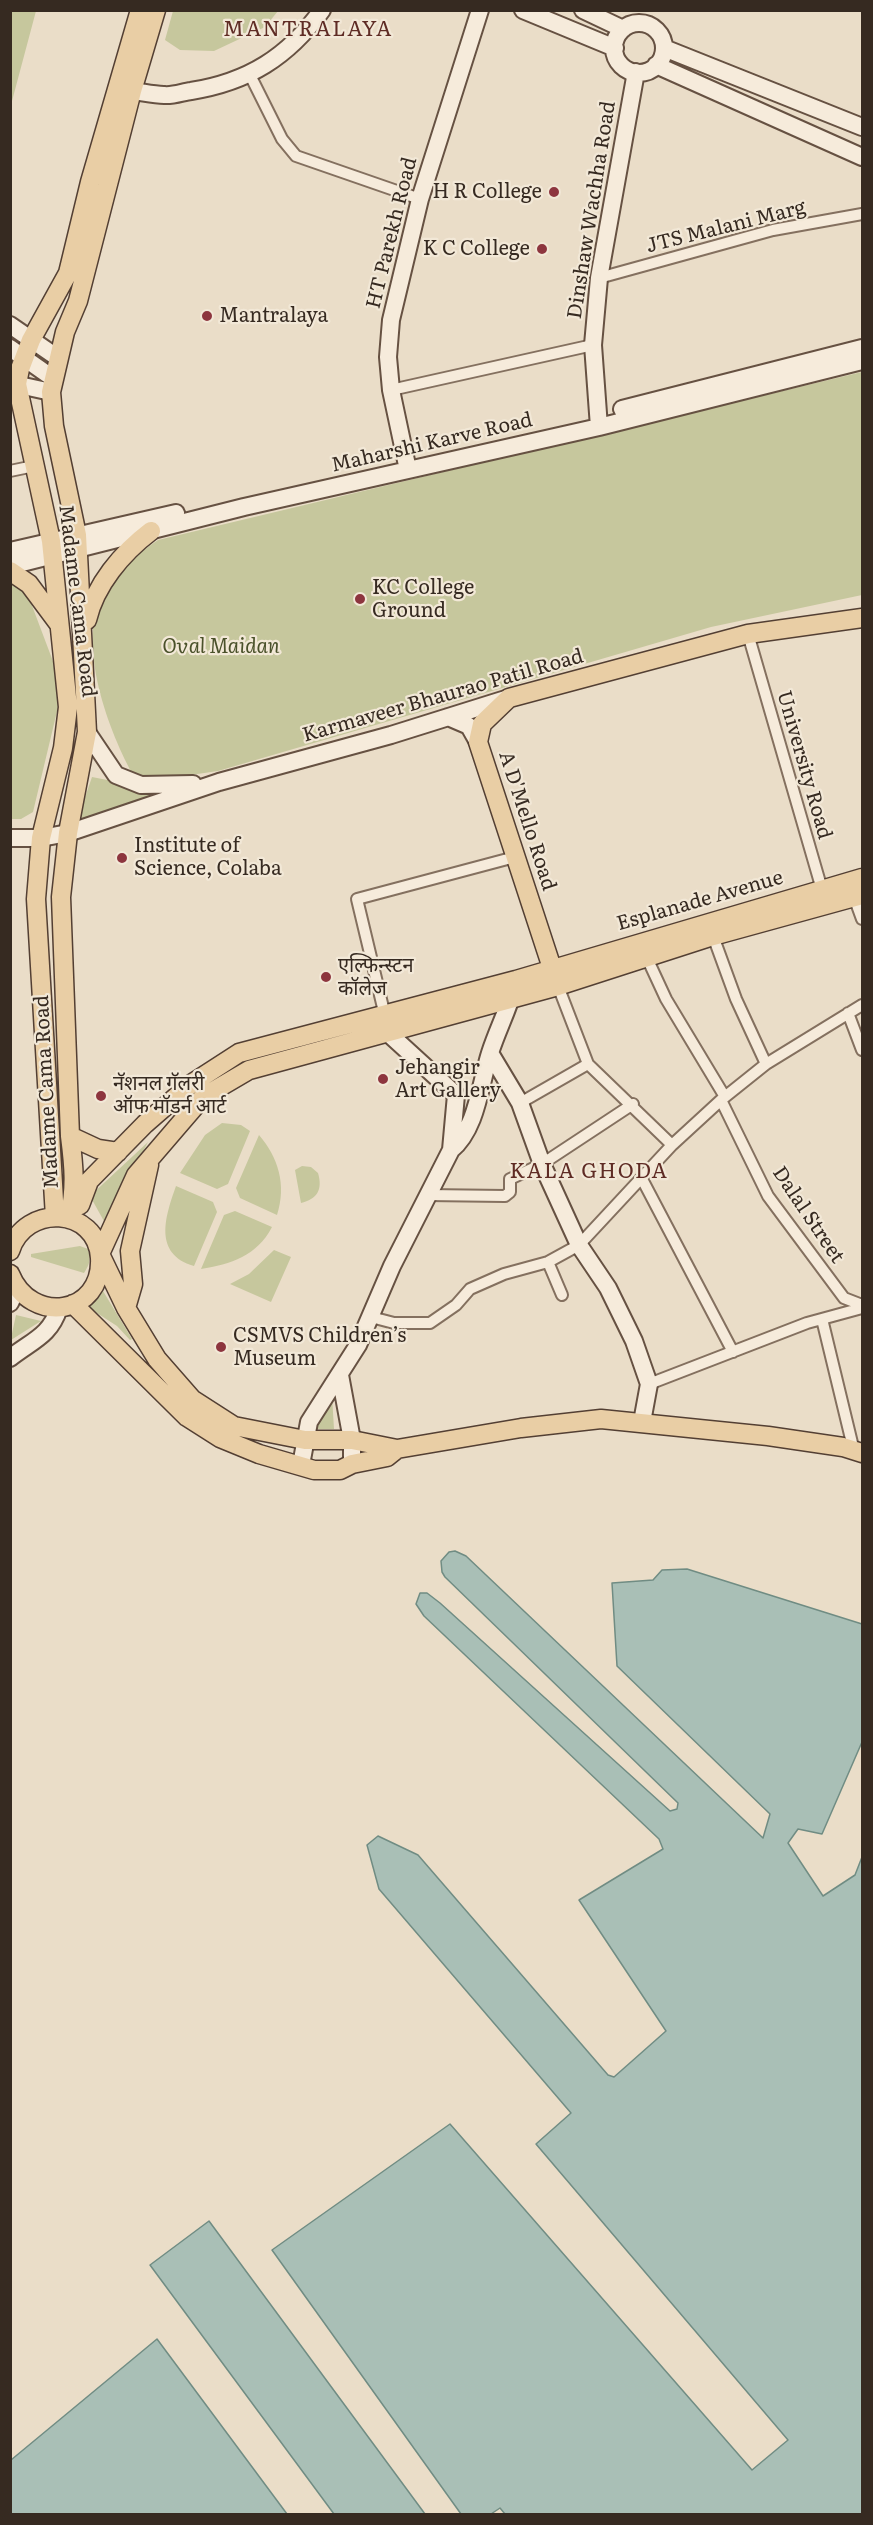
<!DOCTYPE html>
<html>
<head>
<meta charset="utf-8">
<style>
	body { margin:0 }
	#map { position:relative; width:873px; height:2525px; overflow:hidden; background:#eaddc8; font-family:Literata,serif }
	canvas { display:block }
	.frame { position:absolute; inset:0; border:12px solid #362a21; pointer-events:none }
</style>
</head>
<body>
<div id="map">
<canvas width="873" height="2525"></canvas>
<div class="frame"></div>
</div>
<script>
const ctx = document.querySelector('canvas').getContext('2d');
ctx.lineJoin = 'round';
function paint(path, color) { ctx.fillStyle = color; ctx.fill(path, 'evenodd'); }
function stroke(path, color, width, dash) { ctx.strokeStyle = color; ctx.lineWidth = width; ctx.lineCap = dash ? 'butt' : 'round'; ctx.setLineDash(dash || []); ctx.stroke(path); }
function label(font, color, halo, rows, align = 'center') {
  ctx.font = font + ' Literata,"Noto Sans Devanagari",serif'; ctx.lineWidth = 4.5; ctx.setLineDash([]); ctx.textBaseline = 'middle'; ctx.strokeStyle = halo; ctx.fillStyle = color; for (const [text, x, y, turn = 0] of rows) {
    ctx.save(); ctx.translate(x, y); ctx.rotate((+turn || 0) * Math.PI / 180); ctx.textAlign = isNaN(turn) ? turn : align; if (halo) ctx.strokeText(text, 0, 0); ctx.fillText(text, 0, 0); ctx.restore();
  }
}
const green = new Path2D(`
	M10,11h26l-24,90 -2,-1z
	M173,11v-1l105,1 -13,16 -51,24 -34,-1 -15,-10z
	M862,372v223l-151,32 -493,144 -62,9 -24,-7c-25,-46 -59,-138 -25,-186 14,-19 33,-35 51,-47z
	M11,580l17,15 26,69 5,39 -26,109 -12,7h-10z
	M92,777l71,14 1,3 -80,26 -6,-2z
	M222,1123l19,2 9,6 -22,53 -11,5 -37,-16 25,-38z
	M259,1135c19,22 28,50 18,80l-37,-17 -4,-10z
	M148,1142l-43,81 -15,-27z
	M302,1166l9,1 7,6c5,17 -1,26 -17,30l-6,-33z
	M176,1186l37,16 4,10 -23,54c-41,-12 -29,-49 -18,-80z
	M235,1211l37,16c-15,29 -41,37 -71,42l23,-54z
	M80,1246l8,3c3,10 2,15 -4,24l-53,-16v-3z
	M274,1250l17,7 -20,45 -41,-18 19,-10z
	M103,1291l29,48 -2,1 -13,-14 -31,-20z
	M16,1315l25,6 -30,19v-2z
	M332,1396l2,33h-22z`);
const water = new Path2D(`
	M455,1551l11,5 297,282 7,-24 -153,-148 -5,-83 41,-3 9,-10 25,-1 175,55v118l-40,92 -24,-5 -10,14 35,53 32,-21 7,-18v657h-357l-5,-6 -9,6h-30l-189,-264 178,-126 302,346 36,-30 -252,-296 35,-31 -192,-224 -12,-44 11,-9 40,19 190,220 6,2 52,-46 -87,-131 84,-51 -4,-10 -235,-223 -8,-12 4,-11h7l13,10 230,208 7,-2 1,-6 -233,-226 -3,-5 -1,-11 8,-9z
	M209,2221l216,293h-91l-184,-249z
	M157,2339l130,175h-276v-54z`);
const street = new Path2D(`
	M250,75l32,64 14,17 124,43
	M599,278l174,-48 89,-16
	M391,390l202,-45
	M10,471l24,-5
	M748,634l75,259
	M854,897l8,22
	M713,936l23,63 30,65
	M647,958l19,41 59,98
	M558,986l30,78 84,81
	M848,1013l14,37
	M385,1016l-28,-117 158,-42
	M721,1100l47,96 76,102 18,7
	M520,1103l68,-39
	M642,1179l91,173
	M427,1195l78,1 5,-4v-13l32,-15 91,-60
	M548,1262l14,33
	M371,1317l23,6h36l26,-18 14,-16 34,-15 44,-12 31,-17 93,-100 49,-45 45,-36 96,-59
	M822,1319l30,124
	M649,1384l158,-61 55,-15`);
const secondary = new Path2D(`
	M523,10l92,38
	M583,10l40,19
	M614 48a25 25 0 1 1 50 0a25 25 0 1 1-50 0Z
	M664,48l198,79
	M656,65l206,92
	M132,91c10,1 21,4 32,4 9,1 19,-3 27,-4 57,-9 97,-34 131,-81
	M10,325l48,33
	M10,348l44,31
	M10,383l41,9
	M622,409l240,-61
	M599,427l-6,-82 6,-67 37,-206
	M408,470l-17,-80 -3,-33 3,-37 29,-121 60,-189
	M10,551l166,-38
	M10,566l234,-59 355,-80 263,-66
	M448,717l21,9 9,16
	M87,732l29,43 25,10 52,-1
	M10,838h31l27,-5 151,-51 172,-47 118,-37
	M490,1053l30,50 22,61 37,81 29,43 26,53 15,43 -7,38
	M451,1150c26,-21 29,-66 39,-97 7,-22 18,-43 24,-65
	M10,1288h7l-7,15
	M10,1358c23,-18 40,-22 49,-50
	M340,1375l12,65v24
	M301,1465l8,-43 49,-77 34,-79 59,-116 5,-55 -69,-63`);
const primary = new Path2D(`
	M10,571l19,13 29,39
	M87,620c8,-35 35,-67 64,-89
	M862,895l-149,41 -155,50 -309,84 -46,27 -67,78 -36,79 26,54 31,51 35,40 42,27 71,14h47l45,9 124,-21 80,-9 167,17 75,11 19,6
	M552,968l-74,-226 4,-18 27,-26 239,-64 114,-16
	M70,1136l28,13 20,3
	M80,1205l9,-24 56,-57 46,-40 48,-31 277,-73 346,-102
	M55,1217l-19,-318 5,-61 22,-90 5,-41 -17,-166 -34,-157 3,-15 11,-29 37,-67 22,-91 50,-172
	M69,1219c7,-32 5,-52 1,-83l-9,-239 7,-64 19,-101 -10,-197 -23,-109 -3,-34 14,-60 13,-31 54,-210 24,-81
	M10,1251c15,-48 87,-44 90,7 3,57 -69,68 -90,16
	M73,1304l114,113 33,21 39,16 55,16h26l12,-6 35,-7 10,-8
	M126,1308l7,-24 -3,-33 19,-86`);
const markers = [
	[554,192,6,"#8d353e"],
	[542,249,6,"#8d353e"],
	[207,316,6,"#8d353e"],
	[360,599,6,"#8d353e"],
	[122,858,6,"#8d353e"],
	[326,977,6,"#8d353e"],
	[383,1079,6,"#8d353e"],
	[101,1096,6,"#8d353e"],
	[221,1347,6,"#8d353e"]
];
const poiNames = [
	["H R College",542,192,"right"],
	["K C College",530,249,"right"],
	["Mantralaya",219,316],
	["KC College",372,588],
	["Ground",372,611],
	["Institute of",134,846],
	["Science, Colaba",134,869],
	["एल्फिन्स्टन",338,966],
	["कॉलेज",338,989],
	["Jehangir",395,1068],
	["Art Gallery",395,1091],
	["नॅशनल गॅलरी",113,1084],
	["ऑफ मॉडर्न आर्ट",113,1107],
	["CSMVS Children’s",233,1336],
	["Museum",233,1359]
];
const streetNames = [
	["Dinshaw Wachha Road",592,210,-81],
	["JTS Malani Marg",726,227,-14],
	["HT Parekh Road",392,233,-76],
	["Maharshi Karve Road",432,443,-13],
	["Madame Cama Road",77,601,83],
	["Karmaveer Bhaurao Patil Road",443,696,-16],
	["University Road",804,765,74],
	["A D'Mello Road",527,821,72],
	["Esplanade Avenue",700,901,-16],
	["Madame Cama Road",47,1092,-93],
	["Dalal Street",808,1215,56]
];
const parkNames = [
	["Oval Maidan",221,647]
];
const neighbourhoodNames = [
	["MANTRALAYA",308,30],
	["KALA GHODA",589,1172]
];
paint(green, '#c6c79d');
paint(water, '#a9bfb6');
stroke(water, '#708c83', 1.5);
stroke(street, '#84705f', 14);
stroke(secondary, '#665142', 20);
stroke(primary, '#533f33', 21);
stroke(street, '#f6ebdb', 10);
stroke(secondary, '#f6ebdb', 16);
stroke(primary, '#e9cea5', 18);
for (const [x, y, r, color] of markers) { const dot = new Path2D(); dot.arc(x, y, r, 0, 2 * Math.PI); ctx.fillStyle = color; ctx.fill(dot); stroke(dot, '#f2e8d7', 2); }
label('20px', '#362a21', '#f2e8d7', poiNames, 'left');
label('20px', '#362a21', '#f2e8d7', streetNames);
label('italic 20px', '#4a512a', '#f2e8d7', parkNames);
ctx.letterSpacing = '1.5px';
label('21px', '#5f2c25', '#f2e8d7', neighbourhoodNames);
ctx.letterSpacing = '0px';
</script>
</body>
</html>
